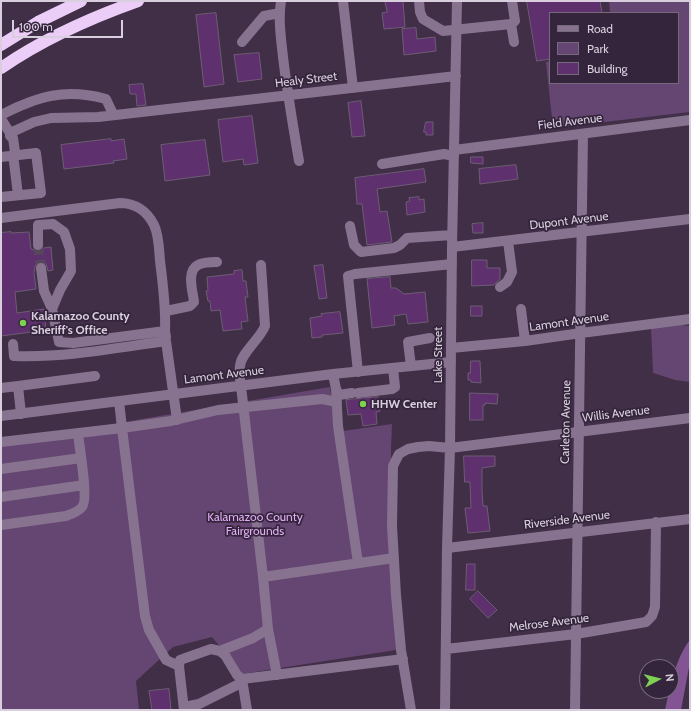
<!DOCTYPE html>
<html>
<head>
<meta charset="utf-8">
<style>
	body { margin:0 }
	#map { position:relative; width:691px; height:711px; overflow:hidden; background:#402f46; font-family:Cabin,sans-serif }
	canvas { display:block }
	.frame { position:absolute; inset:0; border:2px solid #d9cedd; pointer-events:none }
	.legend { position:absolute; left:549px; top:12px; width:130px; height:72px; box-sizing:border-box; background:#35253c; border:1px solid #77697c; margin:0; padding:5px 7px; list-style:none; font-size:12px; color:#d9cedd }
	.legend li { display:flex; align-items:center; gap:8px; height:20px }
	.legend b { width:20px; border:1px solid #77697c }
	.north { position:absolute; left:639px; top:659px; width:40px; height:40px; box-sizing:border-box; background:#35253c; border:1px solid #77697c; border-radius:50%; rotate:83deg; font-size:11px; font-weight:700; line-height:16px; text-align:center; color:#d9cedd }
	.north::after { content:''; display:block; margin:auto; width:14px; height:18px; background:#7ed153; clip-path:polygon(50% 0,100% 100%,50% 72%,0 100%) }
	.scale { position:absolute; left:12px; top:20px; width:111px; height:18px; box-sizing:border-box; border:2px solid #d9cedd; border-top:0; padding-left:5px; font-size:12px; line-height:14px; white-space:nowrap; color:#d9cedd; -webkit-text-stroke:3px #35253c; paint-order:stroke }
</style>
</head>
<body>
<div id="map">
<canvas width="691" height="711"></canvas>
<div class="frame"></div>
<ul class="legend">
<li><b style="height:5px;background:#87738f"></b>Road</li>
<li><b style="height:11px;background:#654571"></b>Park</li>
<li><b style="height:11px;background:#5e316e"></b>Building</li>
</ul>
<div class="north">N</div>
<div class="scale">100 m</div>
</div>
<script>
const ctx = document.querySelector('canvas').getContext('2d');
ctx.lineJoin = 'round';
function paint(path, color) { ctx.fillStyle = color; ctx.fill(path, 'evenodd'); }
function stroke(path, color, width, dash) { ctx.strokeStyle = color; ctx.lineWidth = width; ctx.lineCap = dash ? 'butt' : 'round'; ctx.setLineDash(dash || []); ctx.stroke(path); }
function label(font, color, halo, rows, align = 'center') {
  ctx.font = font + ' Cabin,sans-serif'; ctx.lineWidth = 3.5; ctx.setLineDash([]); ctx.textBaseline = 'middle'; ctx.strokeStyle = halo; ctx.fillStyle = color; for (const [text, x, y, turn = 0] of rows) {
    ctx.save(); ctx.translate(x, y); ctx.rotate((+turn || 0) * Math.PI / 180); ctx.textAlign = isNaN(turn) ? turn : align; if (halo) ctx.strokeText(text, 0, 0); ctx.fillText(text, 0, 0); ctx.restore();
  }
}
const green = new Path2D(`
	M609,1h81v111l-137,16 -7,-66 4,-1v22h128v-70h-68z
	M672,324l18,2v56l-15,-2 -22,-7 -2,-45z
	M330,387l6,45 56,-8 -1,26 5,200 -154,24 -30,-37 -39,10 -37,34 3,29h-138v-267z`);
const water = new Path2D(`
	M690,640v22l-9,48h-16l4,-19h2c0,-14 10,-41 19,-51z`);
const building = new Path2D(`
	M385,1h18l2,26 -21,2 -2,-16 5,-1z
	M527,1h73l2,12h-52v46l-13,2z
	M216,13l8,71 -20,3 -8,-72z
	M416,28l1,11 18,-2 1,14 -32,4 -2,-26z
	M259,53l3,26 -24,3 -4,-27z
	M143,84l3,21 -9,1 -1,-12h-6l-1,-9z
	M361,101l4,35 -13,1 -4,-34z
	M252,116l6,47 -14,2 -1,-6 -20,3 -5,-42z
	M426,122h7v13h-7v-3h-2z
	M111,139v2l13,-2 3,20 -14,2 1,2 -50,6 -3,-24z
	M205,140l5,35 -45,6 -4,-36z
	M471,157h12v7l-12,-1z
	M516,165l2,14 -38,5 -1,-15z
	M424,169l2,13 -49,7 3,23 7,-1 5,31 -25,3 -5,-41h-5l-2,-26z
	M419,197v3l5,-1 1,13 -18,3 -1,-13 4,-1 -1,-3z
	M483,223v10h-10l-1,-9z
	M11,232v1l18,-1 2,17 7,2 6,-3 7,-1 2,23 -5,1 -2,-7 -2,-2 -7,1 -2,3 -1,7 2,16 -21,3 2,21 27,-4 2,21 -45,6v-103z
	M472,260h15v8h13v11l-6,6 -22,1z
	M323,265l4,33 -8,1 -5,-33z
	M242,270l1,11h3l2,16h-3l3,24 -7,1 1,7 -19,2 -3,-21 -9,1 -1,-10h-2l-2,-10h2l-1,-14 27,-3v-3z
	M390,277l1,11h5l8,6 21,-2 3,30 -20,2 -2,-10 -12,2 1,9 -23,3 -5,-49z
	M471,306h11v10h-11z
	M340,312l3,21 -21,2v2l-10,1 -2,-20 12,-2 -1,-2z
	M471,361h9l1,22 -10,-1v-2h-3v-7h2z
	M470,393l28,1 -1,10 -12,-1v2h-2v15h-13z
	M378,397l2,14 -4,1 1,12 -14,2 -2,-12 -13,1 -2,-15z
	M464,456h31v10l-13,2v22l1,16h4l3,25 -22,2 -3,-25h6l-1,-26h-5z
	M467,564h8v26h-9z
	M478,591l19,19 -9,8 -18,-19z
	M169,689l2,21h-19l-3,-19z`);
const minorTunnel = new Path2D(`
	M38,245l3,23`);
const minor = new Path2D(`
	M281,1c-3,18 0,37 2,56 4,34 10,69 16,104
	M343,1l10,87
	M419,1l1,11 3,7 20,12 68,-7 4,-3 -3,-20
	M511,24l3,18
	M242,42l22,-26 16,-3
	M1,115c37,-19 64,-27 105,-16l7,15
	M1,119l9,14 24,-11 17,-4 47,-1 358,-41
	M10,133v3l3,2 2,14 -2,2 5,41
	M454,150l236,-30
	M1,157l35,-4 5,40 -40,4
	M382,164l62,-10 10,2
	M1,218l119,-15c15,0 27,8 34,22 5,10 5,24 6,36 3,23 6,47 5,70
	M350,226l4,19 7,7 33,-4 6,-3 7,-7 45,-3
	M38,245v-20l15,-1 11,8 6,17 1,22 -11,19 -8,19 -8,-18 -3,-23
	M452,247l238,-28
	M261,265l4,61c-5,13 -24,27 -25,40 -1,7 0,14 1,20l22,191
	M500,287l7,-5 5,-10 -4,-31
	M52,309l7,33 14,1 92,-12 1,6
	M521,309l4,32
	M166,311l24,-5 4,-4c-1,-10 -8,-31 4,-37 5,-3 13,-3 19,-3
	M13,344l1,12c50,2 102,-8 152,-15l11,79
	M451,348l74,-7 56,-8 109,-14
	M411,366l-3,-24 22,-4
	M358,372l-10,-96 7,-2 97,-10
	M333,374l3,15 2,37 20,137
	M1,388l17,-2
	M336,389l3,6 13,-2
	M358,393l34,-4 3,-2 -2,-19
	M119,401l3,27 49,-7 47,-11 104,-11 15,3
	M21,414l-3,-28 77,-10
	M1,416l332,-42 118,-12
	M1,442l121,-14 23,188 4,14 17,30 13,6
	M1,469l80,-11
	M1,497l83,-12
	M1,525l65,-9c6,-2 12,-4 16,-9 7,-7 -3,-61 -4,-74
	M447,548l243,-29
	M446,649l130,-15 70,-12 6,-6 3,-9 1,-85
	M220,651l33,-13 15,-9
	M277,675l-9,-46 -5,-52 131,-19
	M184,707l15,-3 44,-22
	M184,710l-5,-44 1,-6 31,-11 9,2 5,4 12,20 5,4
	M247,710l-5,-31 161,-20
	M411,710l-10,-60 -5,-55 -4,-69 1,-60 6,-12 9,-5 10,-2 11,-1 21,2 240,-30
	M445,710l2,-162 3,-100 2,-201 5,-246
	M575,710l8,-576`);
const highway = new Path2D(`
	M1,45l37,-23 43,-21
	M1,68c42,-29 89,-50 137,-67`);
const markers = [
	[23,323,4,"#7ed153"],
	[363,404,4,"#7ed153"]
];
const streetNames = [
	["Healy Street",306,80,-7],
	["Field Avenue",570,122,-7],
	["Dupont Avenue",569,221,-7],
	["Lamont Avenue",569,322,-8],
	["Lake Street",438,355,-90],
	["Lamont Avenue",224,375,-7],
	["Willis Avenue",616,414,-7],
	["Carleton Avenue",566,422,-89],
	["Riverside Avenue",567,520,-7],
	["Melrose Avenue",549,623,-7]
];
const poiNames = [
	["Kalamazoo County",31,316],
	["Sheriff's Office",31,330],
	["HHW Center",371,404]
];
const parkNames = [
	["Kalamazoo County",255,517],
	["Fairgrounds",255,531]
];
paint(green, '#654571');
paint(water, '#825493');
paint(building, '#5e316e');
stroke(building, '#6e5c75', 1);
stroke(minorTunnel, '#57475d', 10, [10, 5]);
stroke(minor, '#87738f', 10);
stroke(highway, '#ebcdf7', 12);
for (const [x, y, r, color] of markers) { const dot = new Path2D(); dot.arc(x, y, r, 0, 2 * Math.PI); ctx.fillStyle = color; ctx.fill(dot); stroke(dot, '#35253c', 1.5); }
label('12px', '#d9cedd', '#35253c', streetNames);
label('bold 12px', '#d9cedd', '#35253c', poiNames, 'left');
label('12px', '#e2aef5', '#35253c', parkNames);
</script>
</body>
</html>
